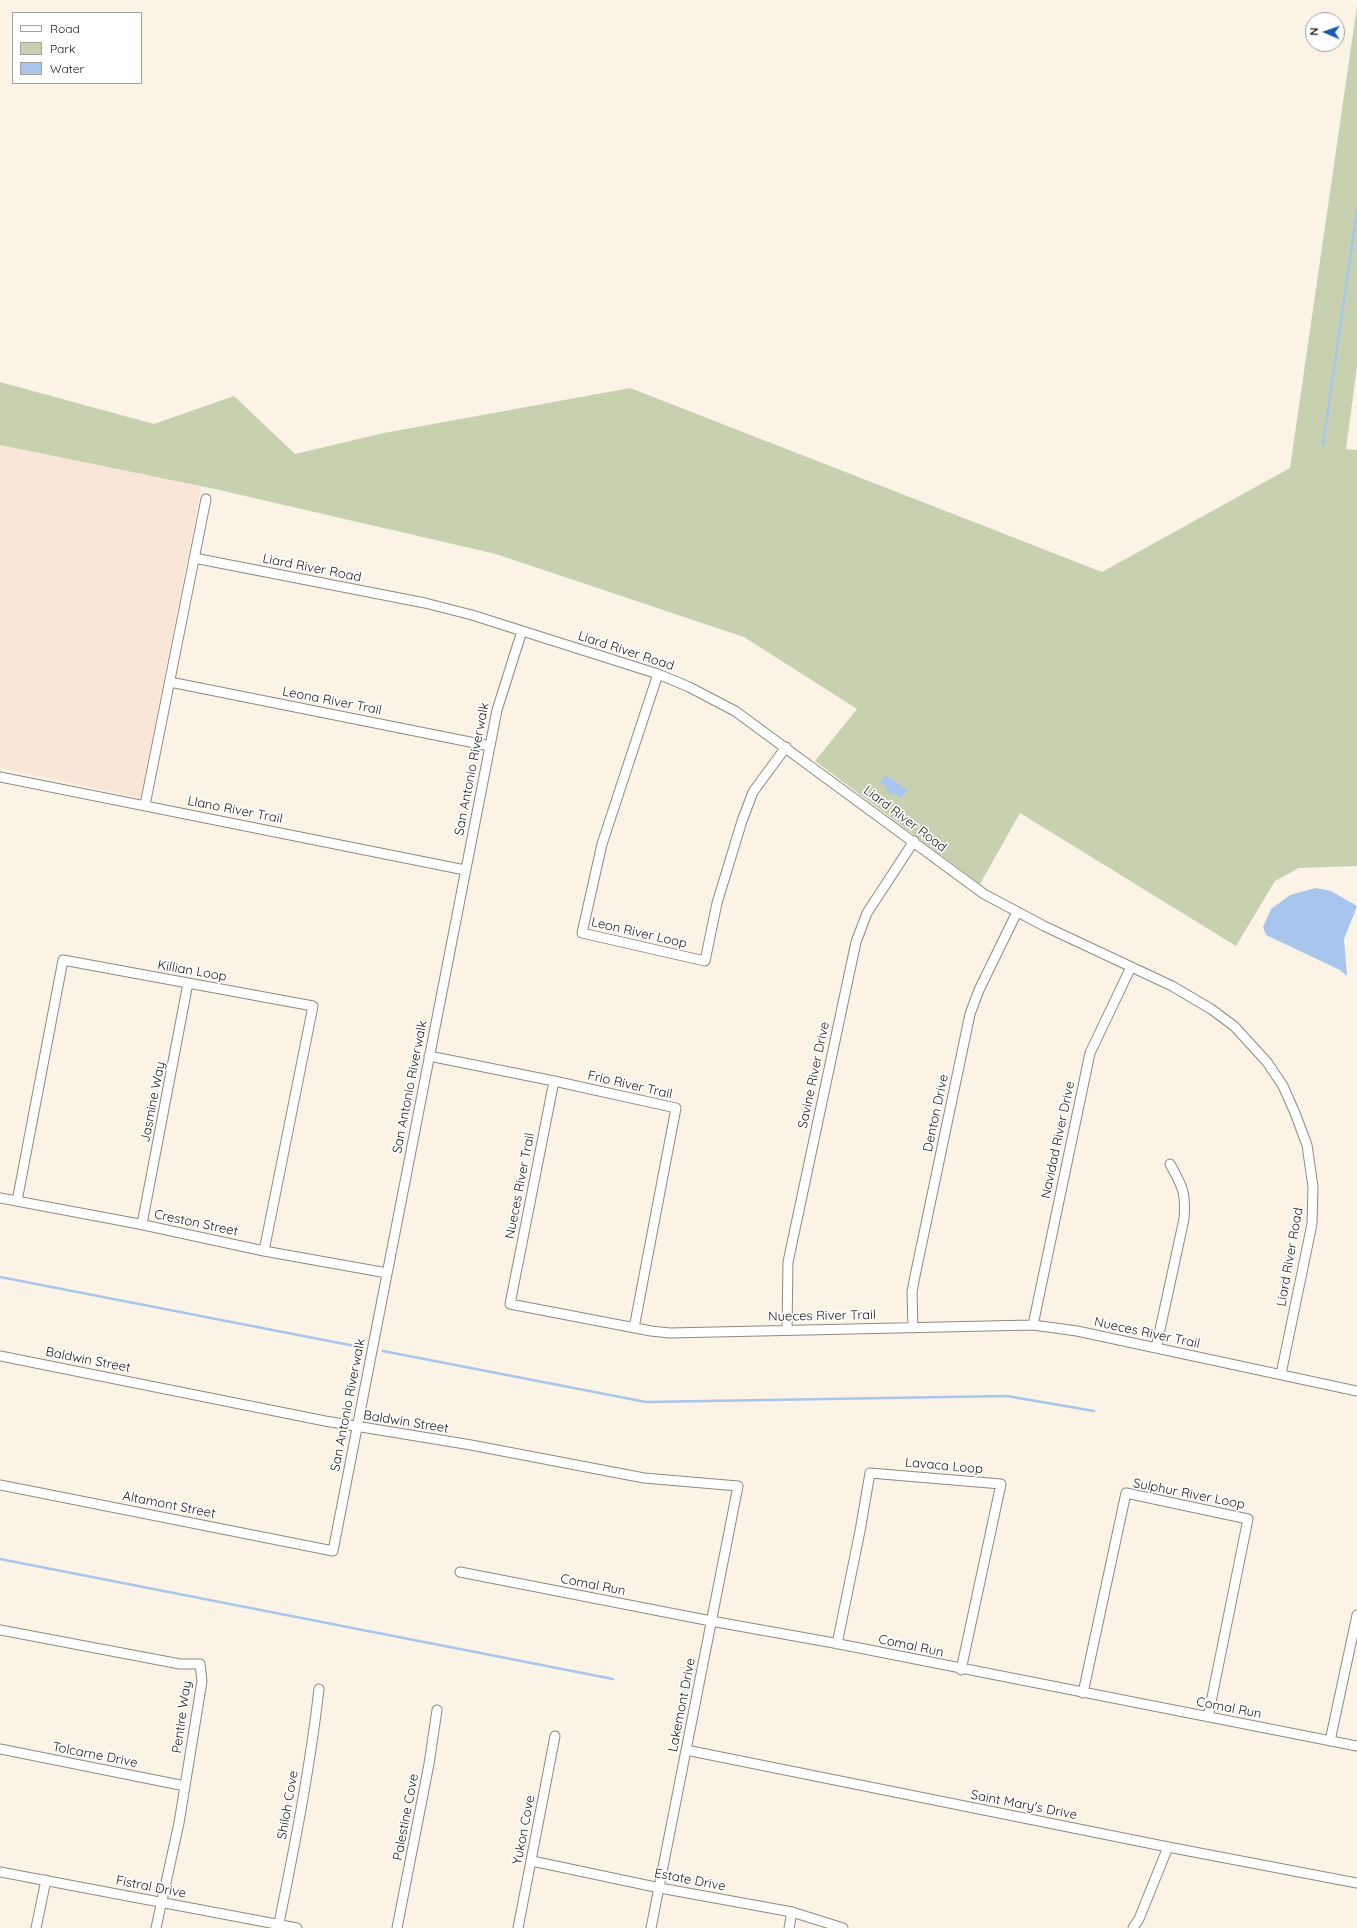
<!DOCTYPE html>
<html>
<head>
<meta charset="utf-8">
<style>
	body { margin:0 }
	#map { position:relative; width:1357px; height:1928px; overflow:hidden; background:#faf3e6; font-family:Quicksand,sans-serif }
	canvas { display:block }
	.legend { position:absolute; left:12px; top:12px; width:130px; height:72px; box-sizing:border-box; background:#fff; border:1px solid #a3a2a0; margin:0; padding:5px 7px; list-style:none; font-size:12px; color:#181611 }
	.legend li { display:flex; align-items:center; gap:8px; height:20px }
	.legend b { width:20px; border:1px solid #a3a2a0 }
	.north { position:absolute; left:1305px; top:12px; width:40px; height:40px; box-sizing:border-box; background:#fff; border:1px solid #a3a2a0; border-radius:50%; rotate:272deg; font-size:11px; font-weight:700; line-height:16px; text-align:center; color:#181611 }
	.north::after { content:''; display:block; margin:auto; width:14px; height:18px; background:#165faf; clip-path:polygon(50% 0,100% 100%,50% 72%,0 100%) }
</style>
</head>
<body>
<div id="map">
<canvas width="1357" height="1928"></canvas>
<ul class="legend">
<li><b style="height:5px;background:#fff"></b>Road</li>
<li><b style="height:11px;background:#c7d1b0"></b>Park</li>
<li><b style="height:11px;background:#a7c5ed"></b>Water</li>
</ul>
<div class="north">N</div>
</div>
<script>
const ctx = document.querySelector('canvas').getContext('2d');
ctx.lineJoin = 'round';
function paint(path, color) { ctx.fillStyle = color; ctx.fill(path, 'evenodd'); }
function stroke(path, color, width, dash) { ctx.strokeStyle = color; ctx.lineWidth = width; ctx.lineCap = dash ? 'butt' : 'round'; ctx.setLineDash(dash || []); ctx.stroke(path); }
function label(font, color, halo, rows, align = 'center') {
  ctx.font = font + ' Quicksand,sans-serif'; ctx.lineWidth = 3.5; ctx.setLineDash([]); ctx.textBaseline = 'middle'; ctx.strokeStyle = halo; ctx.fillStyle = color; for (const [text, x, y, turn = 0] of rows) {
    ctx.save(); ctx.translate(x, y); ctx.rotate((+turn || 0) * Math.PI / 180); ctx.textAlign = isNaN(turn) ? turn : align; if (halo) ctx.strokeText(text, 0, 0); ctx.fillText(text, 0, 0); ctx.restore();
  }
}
const education = new Path2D(`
	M0,445l201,41 -60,312 -141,-30z`);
const green = new Path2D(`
	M1357,6v360l-11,83 11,1v416l-58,2 -24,13 -39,65 -216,-133 -40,71 -165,-123 42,-52 -113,-72 -248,-83 -281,-65 -215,-44v-63l154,42 80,-28 61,58 89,-21 246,-45 472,184 188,-104z`);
const water = new Path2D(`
	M886,775l21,15 -6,8 -5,-3 -8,-2 -3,-7 -5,-3z
	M1316,888l15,3 26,15 -13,33 3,37 -7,-6 -74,-35 -3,-8 8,-18 19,-14z`);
const stream = new Path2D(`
	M1323,445l34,-235
	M0,1277l360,70
	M383,1351l263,51 361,-6 87,15
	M0,1559l613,120`);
const street = new Path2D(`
	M194,558l231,45 47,12 186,59 31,13 46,24 249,183 60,32 128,60 39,23 23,17 33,36 16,24 12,27 12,32 6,42 -1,37 -31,150
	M658,674l-56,170 -20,89 123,28 12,-58 25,-82 11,-29 33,-45
	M170,682l320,64
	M0,777l465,93
	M145,805l61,-306
	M429,1056l125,25 122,27 -42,220
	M554,1081l-44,223 141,27 19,2 363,-8 44,6 280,60
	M0,1198l139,26 125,27 123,22
	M17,1201l46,-241 250,46 -49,245
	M142,1224l46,-241
	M1033,1325l57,-272 41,-86
	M913,1328l-1,-36 3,-16 55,-262 9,-24 38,-78
	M787,1330l1,-68 68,-320 11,-29 47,-72
	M1156,1348l28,-129c2,-26 -1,-32 -14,-55
	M0,1356l325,65 146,24 173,33 94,8 -87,442
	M0,1485l333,66 164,-841 25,-79
	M460,1572l251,49 123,22 523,103
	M0,1630l180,34h20l2,17 -23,142 -23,105
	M837,1644l23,-113 10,-58 131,11 -40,186
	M1083,1693l43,-200 122,26 -40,198
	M1330,1741l27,-126
	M0,1749l185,37
	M686,1750l482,97 189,36
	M532,1861l128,27 132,24 51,16
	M0,1872l297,56
	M36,1928l10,-48
	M278,1928c16,-79 32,-159 41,-239
	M397,1928l32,-164 8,-54
	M518,1928l37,-192
	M789,1928l3,-16
	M1133,1928l6,-9 29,-72`);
const streetNames = [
	["Liard River Road",312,568,11],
	["Liard River Road",626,651,18],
	["Leona River Trail",332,701,11],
	["San Antonio Riverwalk",472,769,-79],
	["Llano River Trail",235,810,11],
	["Liard River Road",905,819,37],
	["Leon River Loop",639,933,13],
	["Killian Loop",192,971,10],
	["Savine River Drive",814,1075,-78],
	["Frio River Trail",630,1085,13],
	["San Antonio Riverwalk",410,1087,-79],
	["Jasmine Way",153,1102,-79],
	["Denton Drive",936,1113,-78],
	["Navidad River Drive",1058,1140,-78],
	["Nueces River Trail",520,1186,-79],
	["Creston Street",196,1223,12],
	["Liard River Road",1290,1257,-80],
	["Nueces River Trail",822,1316,-1],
	["Nueces River Trail",1147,1333,12],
	["Baldwin Street",88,1360,11],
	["San Antonio Riverwalk",348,1405,-79],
	["Baldwin Street",406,1422,9],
	["Lavaca Loop",944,1466,5],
	["Sulphur River Loop",1189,1494,11],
	["Altamont Street",169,1505,11],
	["Comal Run",593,1585,11],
	["Comal Run",911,1646,12],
	["Lakemont Drive",682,1705,-79],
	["Comal Run",1229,1708,11],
	["Pentire Way",182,1717,-82],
	["Tolcarne Drive",95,1755,11],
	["Shiloh Cove",288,1805,-80],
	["Saint Mary's Drive",1024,1805,11],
	["Palestine Cove",406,1817,-79],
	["Yukon Cove",524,1830,-79],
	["Estate Drive",690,1880,11],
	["Fistral Drive",151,1887,11]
];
paint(education, '#f9e6d6');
paint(green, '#c7d1b0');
paint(water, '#a7c5ed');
stroke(stream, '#a7c5ed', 2.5);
stroke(street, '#908a7e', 11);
stroke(street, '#fff', 9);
label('13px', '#181611', '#fff', streetNames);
</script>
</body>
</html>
